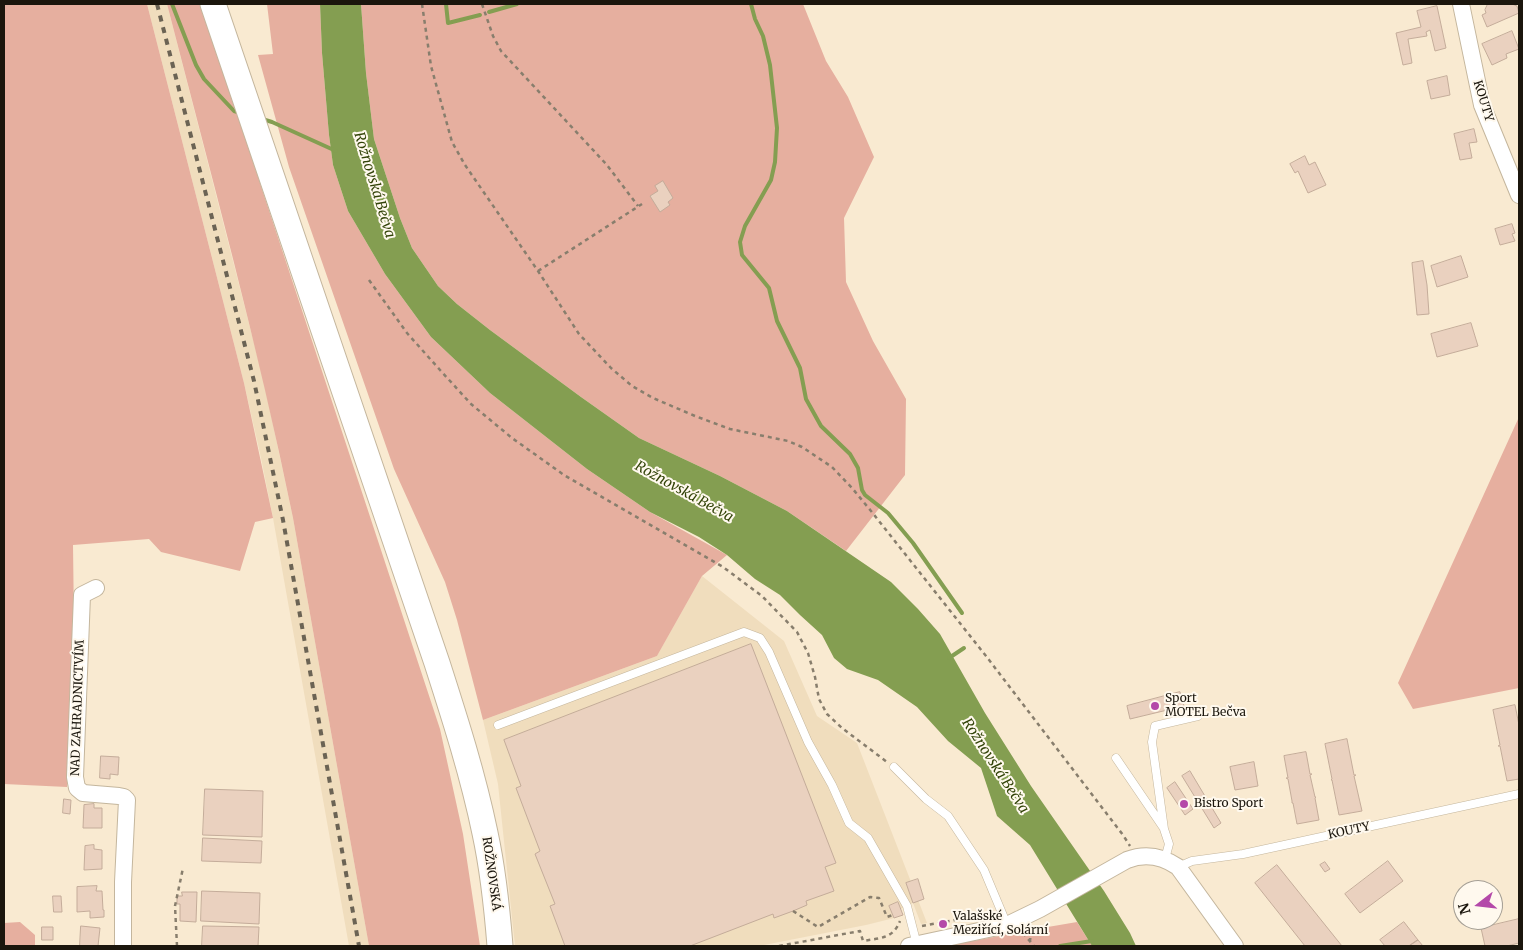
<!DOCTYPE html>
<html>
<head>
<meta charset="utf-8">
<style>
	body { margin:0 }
	#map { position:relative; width:1523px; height:950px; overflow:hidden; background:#f9ead1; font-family:Merriweather,serif }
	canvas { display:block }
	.frame { position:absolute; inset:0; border:5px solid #1b160d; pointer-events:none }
	.north { position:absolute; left:1453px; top:880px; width:50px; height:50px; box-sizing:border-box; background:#fff9ee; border:1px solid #a49e94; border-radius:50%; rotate:254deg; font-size:14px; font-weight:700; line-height:20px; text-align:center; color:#1b160d }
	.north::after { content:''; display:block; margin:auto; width:18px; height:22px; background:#b449a9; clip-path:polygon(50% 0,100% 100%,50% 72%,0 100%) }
</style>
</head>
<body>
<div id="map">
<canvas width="1523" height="950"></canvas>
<div class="frame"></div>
<div class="north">N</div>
</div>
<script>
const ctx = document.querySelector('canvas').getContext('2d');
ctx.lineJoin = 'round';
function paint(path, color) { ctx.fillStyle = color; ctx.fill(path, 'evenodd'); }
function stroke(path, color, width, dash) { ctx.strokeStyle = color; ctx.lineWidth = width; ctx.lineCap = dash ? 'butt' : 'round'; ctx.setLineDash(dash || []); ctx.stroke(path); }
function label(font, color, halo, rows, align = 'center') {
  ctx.font = font + ' Merriweather,serif'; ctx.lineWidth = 4; ctx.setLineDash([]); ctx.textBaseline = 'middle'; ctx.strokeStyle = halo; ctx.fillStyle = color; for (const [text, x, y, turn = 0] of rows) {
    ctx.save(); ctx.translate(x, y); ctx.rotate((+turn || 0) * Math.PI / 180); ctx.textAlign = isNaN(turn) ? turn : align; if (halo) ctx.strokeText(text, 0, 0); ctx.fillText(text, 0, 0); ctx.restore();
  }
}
const built = new Path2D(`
	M147,4h20l96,374 30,140 76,428h-20l-76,-428 -12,-60 -17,-75z
	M702,576l82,65 33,75 40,27 70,180 -6,1 -8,-21 -12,6 -3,-7 -9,4 5,12 -28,7 -107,21h-244l-17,-162 -15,-64 174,-64z`);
const green = new Path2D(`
	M4,4h143l97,379 29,135 -18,4 -15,49 -79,-19 -12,-13 -76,6c1,81 3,162 -6,242l-63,-3v-268l1,-3 -1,-1z
	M167,4h39l26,94 208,631 23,105 17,112h-111l-76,-428c-35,-173 -82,-343 -126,-514z
	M267,4h53l2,49 7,82 4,30 15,46 37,63 46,63 59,56 97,76 63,43 77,43 -25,21 -45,80 -174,64 -26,-100 -12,-38 -51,-113 -105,-302 -31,-112 15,-1z
	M361,4h442l23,57 22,36 26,60 -30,61 2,64 27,59 33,58 -1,76 -59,76 -59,-40 -67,-35 -81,-38 -58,-41 -91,-67 -33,-26 -19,-18 -26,-38 -12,-30 -26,-79 -8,-66z
	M1519,417v271l-106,21 -15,-26z
	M20,922l15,13v11h-31v-23z
	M1077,922l15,24h-149c45,-7 89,-17 134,-24z`);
const water = new Path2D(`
	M320,4h41l5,69 8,66 26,79 12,30 26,38 19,18 33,26 91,67 58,41 81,38 67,35 104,71 27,27 22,25 45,79 46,73 73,105 26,42 6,13h-44l-62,-101 -33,-29 -16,-48 -33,-27 -31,-34 -39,-27 -31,-11 -13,-11 -12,-23 -22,-20 -20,-20 -25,-16 -28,-24 -28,-18 -49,-25 -63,-43 -97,-76 -59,-56 -46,-63 -37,-63 -15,-46 -4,-30 -7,-82z`);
const stream = new Path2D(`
	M172,4l24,61 8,14 30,32 7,2
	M446,4l2,19 32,-8
	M751,4l4,15 8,17 7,29 7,63 -2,34 -4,18 -26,46 -5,16 2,13 27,33 8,33 23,47 6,31 15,27 29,28 8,14 4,22 3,5 23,18 25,30 49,70
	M489,12l28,-8
	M262,119l10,3 64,29
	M949,658l15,-10
	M1060,946l32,-5`);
const building = new Path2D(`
	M1488,4h24l5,2 2,7 -32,14 -5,-12 4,-2 -1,-3z
	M1437,6l9,42 -11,3 -5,-21 -4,2 1,4 -19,3 4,24 -9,2 -7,-32 25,-6 -4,-16z
	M1512,31l7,18 -13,5 1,4 -15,7 -10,-21z
	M1447,76l3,19 -19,4 -4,-18z
	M1474,129l3,13 -8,1 3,15 -12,2 -6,-26z
	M1305,156l4,9 6,-3 11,23 -18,8 -10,-22 -3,2 -5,-9z
	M663,181l10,17 -5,4 2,3 -10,7 -10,-16 8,-5 -3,-5z
	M1512,224l3,9 -3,1 3,7 -15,4 -5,-16z
	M1461,256l7,21 -31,10 -6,-21z
	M1423,261l4,24 2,29 -12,1 -5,-52z
	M1471,323l7,23 -41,11 -6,-23z
	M751,644l85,219 -11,4 9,24 -28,10 1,4 -14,6 -19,7 -1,-4 -83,32h-125l-15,-40 5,-2 -20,-50 5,-3 -24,-63 5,-2 -17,-46z
	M1180,692l4,14 -54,13 -3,-13z
	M1515,705l4,20v54l-12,2 -7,-35h-2l2,-1 -7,-35z
	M1347,739l7,36h2l-2,1 8,35 -23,4 -7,-35h-1l1,-1 -7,-35z
	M1306,752l4,22h2l-2,1 5,22h1l-1,1 4,22 -22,4 -4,-21h-1v-2l-4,-22 -2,-1h2l-4,-22z
	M101,756l18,1 -1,18 -8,-1v5l-10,-1z
	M1254,762l4,24 -23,4 -5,-23z
	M1190,771l31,52 -7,5 -32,-52z
	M1175,782l18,27 -8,6 -18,-27z
	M205,789l58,2 -1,46 -59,-2z
	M64,799l7,1 -1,14 -7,-1z
	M94,804v4h8v20h-19l1,-23z
	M203,838l59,3 -1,22 -59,-2z
	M94,845v4l8,1v19l-18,1 1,-24z
	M1388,861l15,20 -43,32 -15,-19z
	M1325,862l5,7 -5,3 -5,-7z
	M1277,865l65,81h-37l-50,-63z
	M918,879l6,20 -11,4 -7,-20z
	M97,886l-1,5h6l1,19h1v7l-14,1v-7l-13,1v-25z
	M202,891l58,2 -1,31 -58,-3z
	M182,892h15l-1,30 -16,-1v-17h-3v-8h5z
	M53,896h8l1,16h-8z
	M898,902l5,13 -9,3 -5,-12z
	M1519,919v24l-12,3h-22l-4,-18z
	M1404,922l14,18 -9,6h-24l-5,-6z
	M81,926l19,2 -2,18h-18z
	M203,926l56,1 -1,19h-56z
	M42,927h11v13h-11z
	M1418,940l5,6h-14z`);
const path = new Path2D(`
	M422,4l9,62 21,76 13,23 73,106 41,63 32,34 21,18 21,12 42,18 35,13 58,12 14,6 30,20 20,21 19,23 115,145 137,179 7,11
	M482,4l11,32 8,15 106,114 31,41
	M538,271l104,-67
	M369,280l38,53 33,37 31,34 41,34 52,37 159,92 39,29 35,36 11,21 7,24 4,22 8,15 15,14 45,34
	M793,911l25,16 52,-30 9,1 8,19 6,-2
	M922,926l44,-8
	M1023,933l11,13
	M1030,942l1,-14
	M177,946l-2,-40 8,-38
	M779,946l81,-15 3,10c17,-3 30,-2 37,-20`);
const service = new Path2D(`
	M498,725l246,-93 16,6 9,14 39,90 24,43 17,38 19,15 39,68 10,39
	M1116,758l47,69
	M894,767l32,32 22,17 36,54 23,55
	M1165,859l4,-15 -5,-15 -12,-87 3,-16 43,-10
	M1178,867l14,-6 51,-7 276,-60`);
const minor = new Path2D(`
	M1461,4l21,101 37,90
	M96,588l-14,7 -7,182 2,11 6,5 36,3 5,1 3,3 -4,82v64
	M909,946l98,-21 33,-16 87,-49c18,-7 35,-4 51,7l57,79`);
const primary = new Path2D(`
	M213,4l224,659c18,56 36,112 48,170 8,37 12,75 15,113`);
const rail = new Path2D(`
	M157,4l97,377 29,139 76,426`);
const markers = [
	[1155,706,5,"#b449a9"],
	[1184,804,5,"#b449a9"],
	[943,924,5,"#b449a9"]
];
const streetNames = [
	["KOUTY",1483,101,73],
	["NAD ZAHRADNICTVÍM",78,708,-88],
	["KOUTY",1349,831,-12],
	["ROŽNOVSKÁ",491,874,82]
];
const poiNames = [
	["Sport",1165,699],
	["MOTEL Bečva",1165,713],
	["Bistro Sport",1194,804],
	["Valašské",953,917],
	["Meziřící, Solární",953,931]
];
const waterNames = [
	["Rožnovská Bečva",374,185,73],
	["Rožnovská Bečva",684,492,29],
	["Rožnovská Bečva",995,766,57]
];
paint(built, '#f0ddbd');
paint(green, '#e6af9f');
paint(water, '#849e51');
stroke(stream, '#849e51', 4);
paint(building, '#ead1bf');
stroke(building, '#c4ac9a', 1);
stroke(service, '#c4b69d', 9);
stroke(minor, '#c4b69d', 18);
stroke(primary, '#c4b69d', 27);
stroke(path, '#887e6d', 2.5, [4, 4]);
stroke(service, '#fff', 8);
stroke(minor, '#fff', 16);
stroke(primary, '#fff', 25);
stroke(rail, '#6b6354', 4, [6, 6]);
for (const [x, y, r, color] of markers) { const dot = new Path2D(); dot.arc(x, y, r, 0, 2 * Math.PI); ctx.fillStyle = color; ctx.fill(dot); stroke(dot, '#fff9ee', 2); }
label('12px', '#1b160d', '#fff9ee', streetNames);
label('12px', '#1b160d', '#fff9ee', poiNames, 'left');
label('italic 14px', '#324308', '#fff9ee', waterNames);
</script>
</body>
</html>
